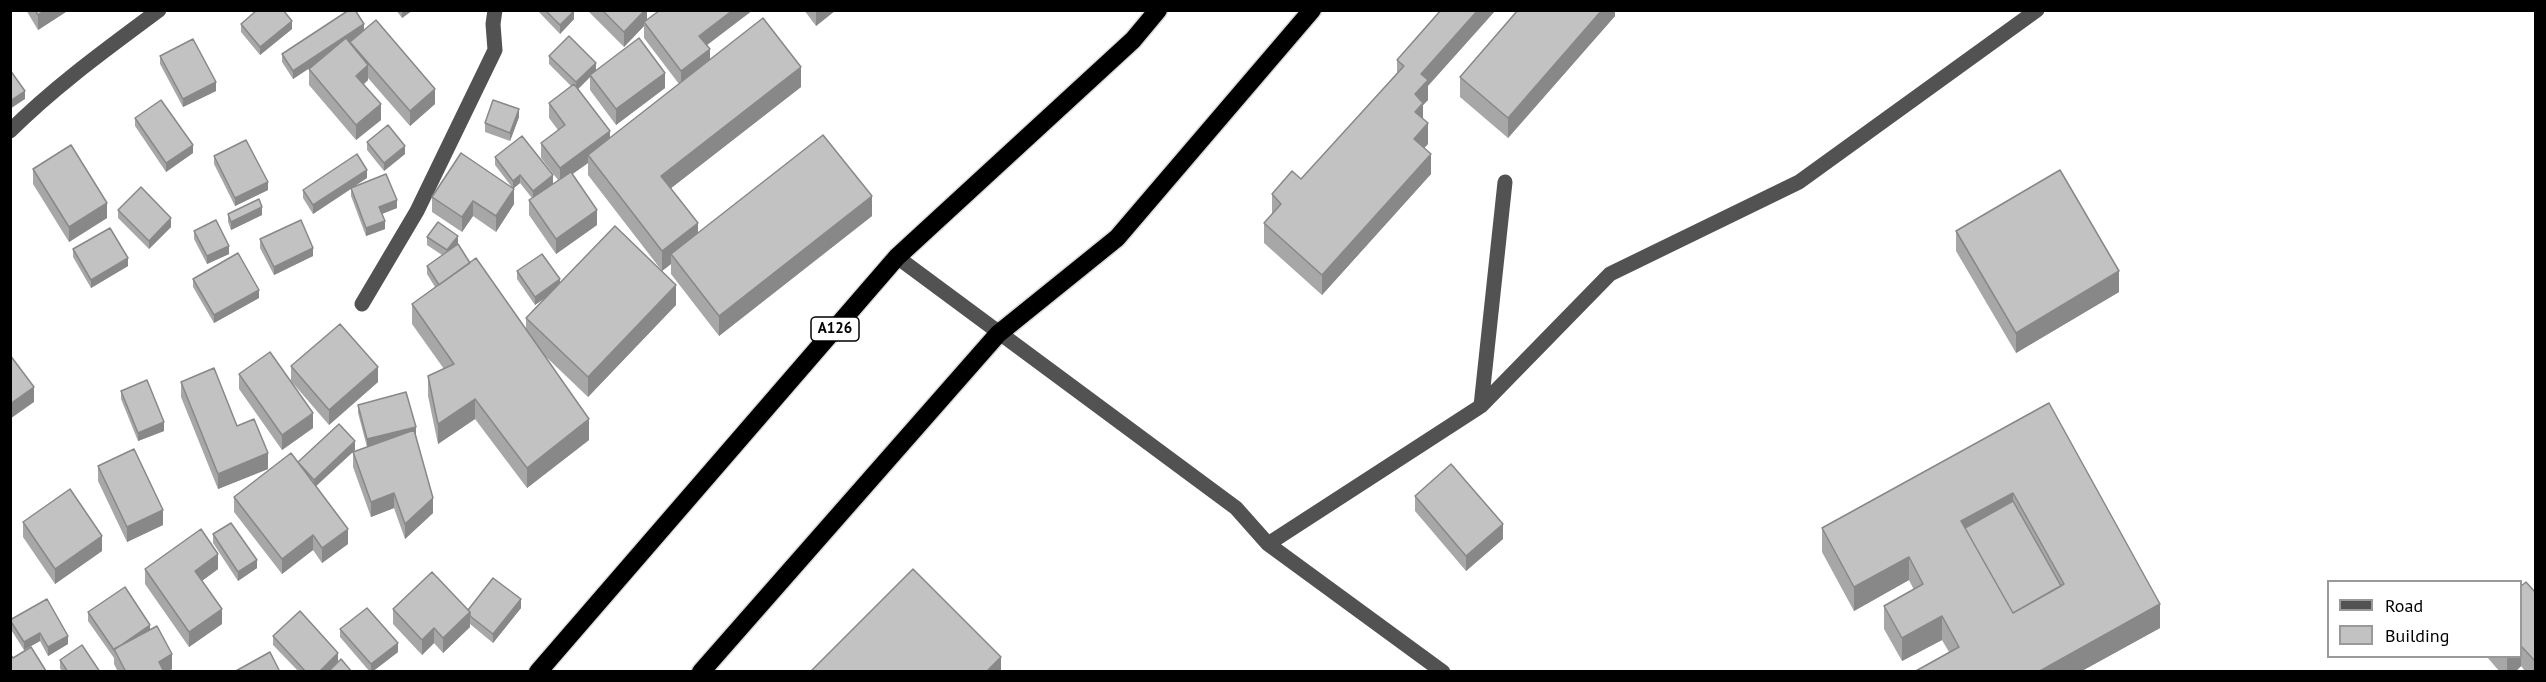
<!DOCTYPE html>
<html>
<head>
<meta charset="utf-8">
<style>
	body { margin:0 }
	#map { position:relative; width:2546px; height:682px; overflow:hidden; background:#fff; font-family:"PT Sans",sans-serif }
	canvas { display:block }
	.frame { position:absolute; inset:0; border:12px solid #000; pointer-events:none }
	.legend { position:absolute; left:2327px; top:580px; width:195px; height:78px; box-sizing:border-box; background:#fff; border:2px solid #999; margin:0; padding:8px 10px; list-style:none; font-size:18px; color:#000 }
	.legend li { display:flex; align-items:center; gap:12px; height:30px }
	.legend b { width:30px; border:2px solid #999 }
</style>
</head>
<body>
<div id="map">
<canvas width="2546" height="682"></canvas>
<div class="frame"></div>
<ul class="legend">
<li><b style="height:8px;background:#525252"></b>Road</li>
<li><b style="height:16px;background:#c2c2c2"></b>Building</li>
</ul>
</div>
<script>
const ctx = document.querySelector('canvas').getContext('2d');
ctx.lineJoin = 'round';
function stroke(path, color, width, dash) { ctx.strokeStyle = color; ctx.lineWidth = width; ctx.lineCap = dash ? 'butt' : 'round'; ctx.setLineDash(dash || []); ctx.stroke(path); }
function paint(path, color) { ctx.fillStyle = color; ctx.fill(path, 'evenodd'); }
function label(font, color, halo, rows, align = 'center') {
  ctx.font = font + ' "PT Sans",sans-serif'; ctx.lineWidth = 6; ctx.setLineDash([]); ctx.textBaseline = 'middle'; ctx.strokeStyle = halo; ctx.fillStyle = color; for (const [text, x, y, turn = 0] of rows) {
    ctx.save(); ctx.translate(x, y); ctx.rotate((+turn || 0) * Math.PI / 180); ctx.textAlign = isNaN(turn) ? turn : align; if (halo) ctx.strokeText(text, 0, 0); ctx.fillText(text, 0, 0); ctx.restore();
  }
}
const minor = new Path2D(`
	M10,131c45,-45 98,-83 149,-121
	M1505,182l-24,224 129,-132 189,-92 238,-172
	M897,257l339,251 32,36 175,128
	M362,304l55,-93 78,-161 -2,-26 2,-14
	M1268,544l213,-138`);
const highway = new Path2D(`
	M538,672l359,-415 236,-217 25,-30
	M701,672l297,-338 119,-96 195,-228`);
const wall = new Path2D(`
	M26,10h43l-31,20z
	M396,10h17l-11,8z
	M537,10l37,1v8l-14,15z
	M587,10h60v11l10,-8 -2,-3h98l-46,35 3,14 91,28 -130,101 27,45 174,-17 -153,120 -48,-62v-10l-9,7 -74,-96v-12l-16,11 25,51 -41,29 -27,-39v-15l3,-2 -12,-15 -7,5 1,16 -18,28 -23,-16 -11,16 -30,-20v-15l79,-11 -16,-21v-8l58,27 -7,5 12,-9 -17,-22v-15l17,-13 -9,-12v-15l22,-17 -22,-22v-8l47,15 69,17 -49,37 -26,-35v-13l-12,12 32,49 69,-54 -35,-46v-12l-20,21z
	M804,10h32l-20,16z
	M1615,10v6l-107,122 -48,-41v-20z
	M241,24l51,5 -32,26 -19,-23z
	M364,30l71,74 -25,22 -42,-48v2l-4,4 17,36 -25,20 -47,-55v-16l5,-4 -21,14 -11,-17v-8z
	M160,56l56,35 -33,16 -23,-43z
	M1397,60l31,26v14l-5,5v15l5,24 -4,4 7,26 -109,121 -58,-52v-20l8,-9v-20l29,-15 96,-106z
	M519,117l-9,24 -25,-9v-9z
	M135,118l58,35 -27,19 -31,-46z
	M367,142l38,12 -21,17 -17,-21z
	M214,156l54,34 -33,16 -21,-42z
	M33,169l74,49 -38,24 -36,-58z
	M367,178l-13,8 43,22 -15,6 3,15 -19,7 -15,-40v-7l-38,25 -10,-16v-8z
	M118,210l53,17 -22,22 -31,-31z
	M228,214l34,1 -31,15 -3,-8z
	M194,231l35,23 -22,10 -13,-25z
	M1956,231l163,61 -103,61 -60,-102z
	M427,237l31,7 12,19 56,67v-12l20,-21 -11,8 -18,-26v-8l43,12 116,22 -88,92 -45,-43 46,86 -62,48 -52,-69 -37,25 -10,-48v-20l16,-7 -32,-45v-20l23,-17 -8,-13v-8l15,-11 -15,-10z
	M260,239l53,17 -39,19 -14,-27z
	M73,249l55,17 -37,22 -18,-31z
	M193,279l66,19 -45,25 -21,-36z
	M291,366l87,16 -49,43 -38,-44z
	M239,374l74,54 -31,22 -43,-61z
	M181,382l56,44 31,43 -50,20 -37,-92z
	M121,391l43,40 -26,10 -17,-42z
	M2049,403l111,225 -80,44h-166l35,-20 -7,-12 -40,21 -18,-32v-23l30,-16 -5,-10 -55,31 -32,-59v-24z
	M358,405l58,30 17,78 -28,26 -11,-31 -23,9 -18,-50v-15l14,-5 -9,-34z
	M355,450l-39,36 32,58 -26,19 -9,-13 -31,24 -48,-62v-15l64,-35z
	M98,466l65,59 -36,17 -29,-61z
	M1415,496l88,43 -37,32 -51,-60z
	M23,522l79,29 -47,33 -32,-47z
	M213,534l44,34 -19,13 -25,-38z
	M145,569h73l-16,12 20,43 -33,23 -44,-63z
	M2520,587l15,5v80h-9l-5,-6 -6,6h-15l-13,-15h33z
	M521,608l-28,35 -23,-19v3l-27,26 -9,-10 -12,12 -29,-31v-15l75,1z
	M88,612l62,18 22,39 -4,3h-50l-4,-8v-6l-26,-37z
	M10,620l58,24 -20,12 -8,-15 -16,9 -14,-22z
	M340,629l58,23 -26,20h-2l-30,-35z
	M273,636l65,25 14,11h-53l-26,-27z
	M60,660l40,12h-38l-2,-4z`);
const shadedWall = new Path2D(`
	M45,10h24l-31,20v-15z
	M402,10h11l-11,8z
	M645,10h2v14l-3,-2v4l-20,21v-15z
	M733,10h20l-54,41v-15z
	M816,10h20l-20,16z
	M1478,10h18l-68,76v14l-5,5v18l-8,9v-38l6,-20z
	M1602,10h13v6l-107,122v-20z
	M574,11v8l-14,15v-9z
	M292,21v8l-32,26v-8z
	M364,24v8l-71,47v-8z
	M710,49v15l-29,22v-15z
	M596,63v8l-6,4v2l-14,14v-9z
	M368,65v15l-12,11v-15z
	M801,67v20l-140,109v-20z
	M665,73v15l-49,37v-16z
	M216,82v9l-33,16v-8z
	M435,89v15l-25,22v-15z
	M25,91v8l-15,10v-8z
	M381,104v16l-25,20v-15z
	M519,109v8l-9,24v-8z
	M1428,123v21l-14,15v-20z
	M610,131v15l-22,9v8l-28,20v-15z
	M193,145v8l-27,19v-9z
	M405,146v8l-21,17v-8z
	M1431,154v20l-109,121v-20z
	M367,170v8l-54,36v-9z
	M520,175v8l-7,6v-8z
	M553,175v9l-20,15v-8z
	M268,182v8l-33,16v-8z
	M514,189v15l-18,28v-16z
	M872,196v20l-153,120v-20z
	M397,200v8l-18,7v-8z
	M473,201v15l-11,16v-15z
	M107,203v15l-38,24v-15z
	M262,207v8l-31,15v-8z
	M597,210v15l-41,29v-15z
	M171,218v9l-22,22v-8z
	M385,221v8l-19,7v-8z
	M698,223v20l-27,11v10l-9,7v-20z
	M458,236v8l-11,15v-9z
	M229,246v8l-22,10v-8z
	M313,248v8l-39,19v-8z
	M128,258v8l-37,22v-8z
	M2119,271v21l-103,61v-20z
	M560,279v9l-25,17v-8z
	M676,285v20l-88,92v-20z
	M259,290v8l-45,25v-8z
	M378,367v15l-49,43v-15z
	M34,387v15l-24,17v-15z
	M475,399v20l-37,25v-20z
	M313,413v15l-31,22v-15z
	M589,419v21l-62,48v-20z
	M164,422v9l-26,10v-8z
	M416,427v9l-49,11v-8z
	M355,441v9l-41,38v-8z
	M268,453v16l-50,20v-15z
	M394,493v15l-23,9v-15z
	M2013,493v23l-45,25 -7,-20z
	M433,498v15l-28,26v-15z
	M163,510v15l-36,17v-15z
	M1503,524v15l-37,32v-15z
	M348,529v15l-26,19v-15z
	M313,535v15l-31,24v-15z
	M102,536v15l-47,33v-15z
	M218,554v15l-23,17v-15z
	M1909,557v23l-55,31v-24z
	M257,560v8l-19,13v-9z
	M521,599v9l-28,35v-9z
	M2160,604v24l-80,44h-42z
	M222,609v15l-33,23v-15z
	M470,612v15l-27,26v-15z
	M1942,616v24l-40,21v-23z
	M150,625v8l-36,17z
	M434,628v15l-12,12v-15z
	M40,633v8l-16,9v-8z
	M68,636v8l-20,12v-9z
	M398,643v9l-26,20h-1v-8z
	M2520,646h1v20l-6,6h-8v-13l2,-2h11z
	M338,653v8l-10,11h-9z
	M172,654v15l-4,3h-9v-10z
	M1001,657v15h-15z`);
const building = new Path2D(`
	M35,10h10l-7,5z
	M257,10h26l9,11 -32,26 -19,-23z
	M349,10h6l9,14 -71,47 -11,-17z
	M545,10h29v1l-14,14z
	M602,10h43l-21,22z
	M660,10h73l-34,26 11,13 -29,22 -37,-49z
	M1441,10h37l-57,64 7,6 -13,14 8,9 -8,9 13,11 -14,16 17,15 -109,121 -58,-52 17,-19 -9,-10 20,-23 9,8 103,-113 -7,-6z
	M1518,10h84l-94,108 -48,-41z
	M763,18l38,49 -140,109 37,47 -36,28 -74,-96z
	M376,20l59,69 -25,22 -60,-69z
	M569,36l27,27 -20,19 -27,-26z
	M346,38l22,27 -12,11 25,28 -25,21 -47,-56z
	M639,38l26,35 -49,36 -26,-34z
	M193,39l23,43 -33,17 -23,-43z
	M10,70l15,21 -15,10z
	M574,84l36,47 -50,37 -19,-25 24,-18 -16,-22z
	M161,100l32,45 -27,18 -31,-45z
	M493,100l26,9 -9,24 -25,-10z
	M388,125l17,21 -21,17 -17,-21z
	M823,135l49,61 -153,120 -48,-62z
	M522,136l31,39 -20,16 -13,-16 -7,6 -18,-24z
	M246,140l22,42 -33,16 -21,-42z
	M71,145l36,58 -38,24 -36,-58z
	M461,153l53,36 -18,27 -23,-15 -11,16 -30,-20z
	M357,154l10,16 -54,35 -10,-15z
	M2060,170l59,101 -103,62 -60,-102z
	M571,172l26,38 -41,29 -27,-39z
	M386,174l11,26 -18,7 6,14 -19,7 -15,-40z
	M141,187l30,31 -22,23 -31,-31z
	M259,199l3,8 -31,15 -3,-8z
	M216,220l13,26 -22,10 -13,-25z
	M301,220l12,28 -39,19 -14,-28z
	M438,222l20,14 -11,14 -20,-13z
	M615,226l61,59 -88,92 -62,-59z
	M110,228l18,30 -37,22 -18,-31z
	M458,244l12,19 -31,22 -12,-19z
	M238,253l21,37 -45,25 -21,-36z
	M542,254l18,25 -25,18 -18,-26z
	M476,258l113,161 -62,49 -52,-69 -37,25 -10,-48 26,-12 -42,-60z
	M340,324l38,43 -49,43 -38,-44z
	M270,352l43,61 -31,22 -43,-61z
	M10,355l24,32 -24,17z
	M214,368l23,58 17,-7 14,34 -50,21 -37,-92z
	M147,380l17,42 -26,11 -17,-42z
	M406,392l10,35 -49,12 -9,-34z
	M2049,403l111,201 -122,68h-124l45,-25 -17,-31 -40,22 -18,-32 39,-22 -14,-27 -55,30 -32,-59zM2013,493l51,91 -51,29 -52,-92z
	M339,424l16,17 -41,39 -16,-18z
	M414,430l19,68 -28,26 -11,-31 -23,9 -18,-50z
	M134,449l29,61 -36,17 -29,-61z
	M291,453l57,76 -26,19 -9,-13 -31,24 -48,-62z
	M1451,464l52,60 -37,32 -51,-60z
	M70,489l32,47 -47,33 -32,-47z
	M2013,501l48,85 -48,27 -48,-85z
	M231,523l26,37 -19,12 -25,-38z
	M201,529l17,25 -23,17 27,38 -33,23 -44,-63z
	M913,569l88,88 -15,15h-176z
	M432,572l38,40 -27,26 -9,-10 -12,12 -29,-31z
	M493,578l28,21 -28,35 -23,-18v-4l-2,-2z
	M2526,582l9,10v69l-14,-15h-1v-59z
	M125,587l25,38 -36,25 -26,-38z
	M47,599l21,37 -20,11 -8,-14 -16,9 -14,-22z
	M367,608l31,35 -27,21 -31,-35z
	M300,611l38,42 -19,19h-13l-33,-36z
	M157,626l15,28 -13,8 5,10h-38l-12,-23z
	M82,645l18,27h-32l-8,-12z
	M31,647l15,24 -36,1v-18l3,4z
	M270,652l10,20h-46z
	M341,659l11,13h-24z`);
const shields = [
	[835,329,48]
];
const shieldNames = [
	["A126",835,329]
];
stroke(highway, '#dbdbdb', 21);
stroke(minor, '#525252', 15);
stroke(highway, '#000', 18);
paint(wall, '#a7a7a7');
paint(shadedWall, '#888');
paint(building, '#c2c2c2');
stroke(building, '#888', 1.5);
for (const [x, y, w] of shields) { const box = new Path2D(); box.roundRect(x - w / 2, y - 12, w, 24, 4.5); ctx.fillStyle = '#fff'; ctx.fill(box); stroke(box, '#000', 1.5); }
label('bold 15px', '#000', null, shieldNames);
</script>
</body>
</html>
